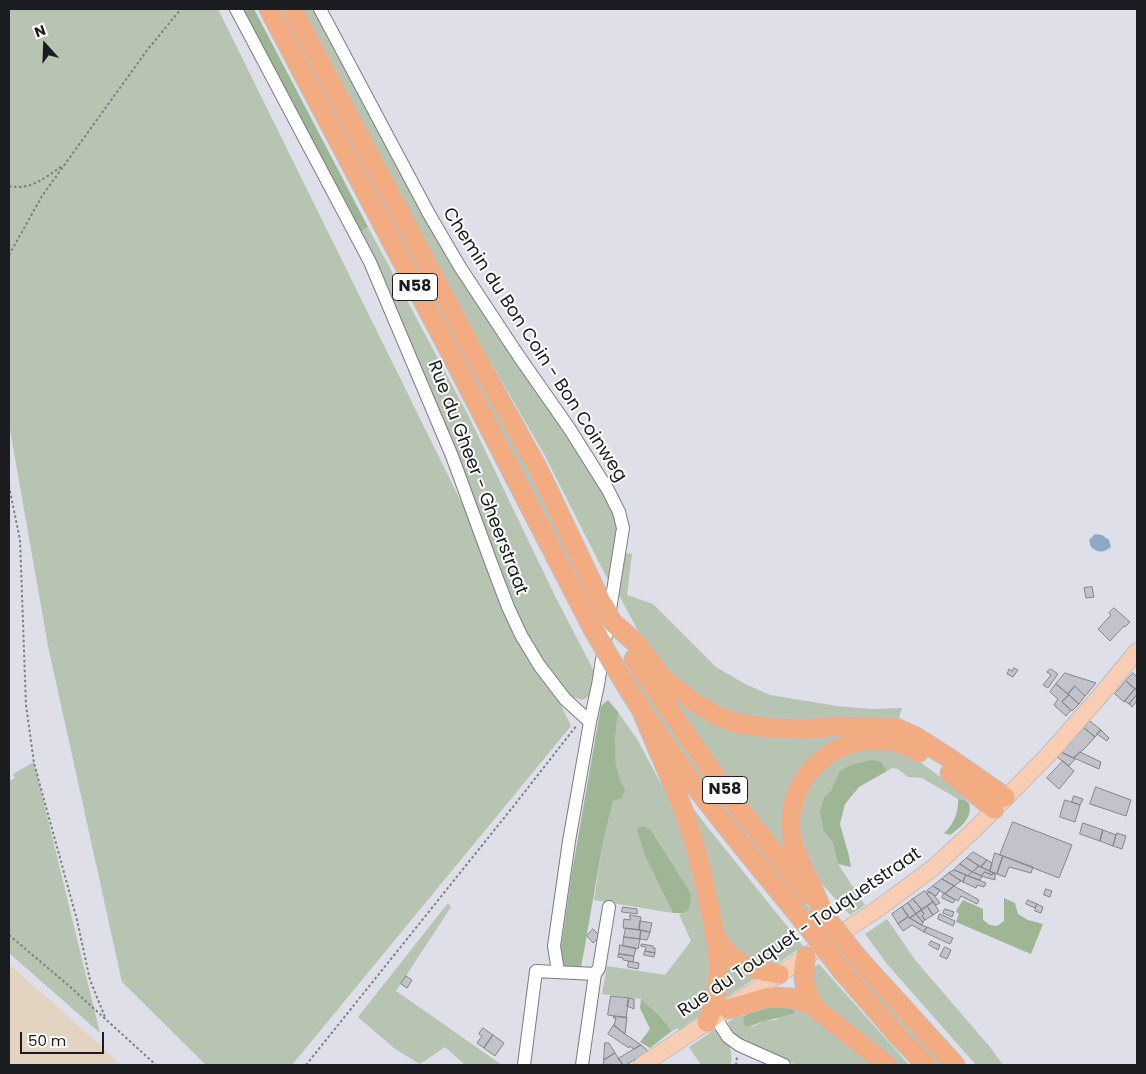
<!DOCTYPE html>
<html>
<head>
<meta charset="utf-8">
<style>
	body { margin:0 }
	#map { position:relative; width:1146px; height:1074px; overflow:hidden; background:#dedfe8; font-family:Poppins,sans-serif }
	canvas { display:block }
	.frame { position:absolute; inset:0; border:10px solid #1b1c1f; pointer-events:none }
	.north { position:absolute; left:20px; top:20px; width:50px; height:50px; -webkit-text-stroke:4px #fff; paint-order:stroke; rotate:340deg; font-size:14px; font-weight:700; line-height:20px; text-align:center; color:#1b1c1f }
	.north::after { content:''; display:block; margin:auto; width:18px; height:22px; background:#1b1c1f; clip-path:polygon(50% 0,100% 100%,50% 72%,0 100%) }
	.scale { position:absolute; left:20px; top:1032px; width:84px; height:22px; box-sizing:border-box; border:2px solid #1b1c1f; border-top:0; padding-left:6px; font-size:15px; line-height:18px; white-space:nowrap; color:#1b1c1f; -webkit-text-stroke:4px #fff; paint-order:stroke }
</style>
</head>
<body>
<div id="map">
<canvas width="1146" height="1074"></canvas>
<div class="frame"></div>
<div class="north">N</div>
<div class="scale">50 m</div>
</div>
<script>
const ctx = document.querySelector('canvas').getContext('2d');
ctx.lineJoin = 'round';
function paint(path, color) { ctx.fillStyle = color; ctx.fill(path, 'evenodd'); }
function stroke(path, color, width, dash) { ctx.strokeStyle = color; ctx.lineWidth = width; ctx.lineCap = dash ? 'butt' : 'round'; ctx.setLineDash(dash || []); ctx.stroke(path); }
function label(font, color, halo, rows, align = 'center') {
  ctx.font = font + ' Poppins,sans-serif'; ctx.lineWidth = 4; ctx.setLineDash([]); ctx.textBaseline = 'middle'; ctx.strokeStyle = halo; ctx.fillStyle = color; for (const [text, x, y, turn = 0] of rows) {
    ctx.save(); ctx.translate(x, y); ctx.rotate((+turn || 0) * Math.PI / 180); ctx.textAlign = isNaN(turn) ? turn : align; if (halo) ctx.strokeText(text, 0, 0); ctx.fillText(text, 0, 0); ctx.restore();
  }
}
const industrial = new Path2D(`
	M9,964l92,82 20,19h-112z`);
const green = new Path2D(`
	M9,9h209l292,592 -149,-370 7,-4 100,188 87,181 41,79 -6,21 -8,4 -12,-4 -37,-49 38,79 -279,339h-86l-84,-83 -74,-336 -39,-222z
	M274,9h9l233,439 86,173 -4,7z
	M302,9h14l101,193 175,271 26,49 -9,60 -64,-126 -71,-123z
	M625,553l7,1 -5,41 26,9 63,63 29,17 25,11 67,11 34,3 31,-1 -4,14 -131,-1 -24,-5 -21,-7 -23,-12 -39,-31 -23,-37 -18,-34z
	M629,666l59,89 28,38 108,133 -6,5 -90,-109 -105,-152z
	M660,681c7,7 14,15 22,21 43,32 97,33 147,31 21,-1 44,-4 65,1 29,5 55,29 79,46l-3,3c-19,-14 -40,-33 -63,-42 -51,-17 -106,13 -119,65 -4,18 0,36 4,53 -49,-55 -95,-115 -132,-178z
	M618,712l19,27 23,43 15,30 12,34 12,42 14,87 -8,37 -26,18 -2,-2 -5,3 -12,-15 -19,-17 -39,-5 5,-28 58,9 26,-34 -12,-27 4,-1 7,-19 -6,-9 -38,-27 27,55 -79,-13 9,-58 10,-41 11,-10c-13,-24 -9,-53 -6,-79z
	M893,749l20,8 52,38v5l-7,-1 -36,-21 -14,-1 -10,-8 -6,-1 -5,3 -6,-9 -50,29 -7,6v35l8,9 6,23 27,41 -15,10 -39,-43 -13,-32 2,-37 21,-34 31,-19z
	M34,762l66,271 -91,-80v-172l6,-3 -2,-4z
	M672,778l29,41 102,127 -34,23 -41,-20z
	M448,903l3,4 -55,84 106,74h-37l-20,-18 -25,17 -25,-15 -37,-32z
	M887,919l29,42 74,86 13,18h-27l-89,-101 -22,-30z
	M843,951l102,114h-9l-98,-109z
	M722,958l36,18 -38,26z
	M819,964l90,101h-15l-79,-70 -6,-25z
	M794,1007l15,4 66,54h-78l-43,-19 -17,-10 -6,-6 -3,-8 13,-8 3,2 -1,5 9,6 12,-6 12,-1z
	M714,1030c15,8 19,19 17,35h-30l-12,-18z`);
const forest = new Path2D(`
	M242,9h12l114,218 -7,4z
	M608,700l10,12c-3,26 -7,55 7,78l-3,8 -9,3 -10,41 -22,126 -19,-1 -1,-19 11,-76 29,-166z
	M872,760l9,2 6,9 -28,16 -14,17 -5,20 9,32 2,11 -13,-3 -6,-23 -8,-9 -4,-19 4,-16 7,-6 9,-20 11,-6z
	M958,799l7,1 4,3c4,15 -8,24 -19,32l-6,-2c9,-7 15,-22 14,-34z
	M641,826l9,3 41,65 -2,15 -6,4h-10l-27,-55 -9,-28z
	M1004,898l11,5 3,11 10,6 15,4 -12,30 -75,-32 3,-8 -3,-3 7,-11 20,9v11l7,5 7,1 7,-5z
	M641,999l19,17 12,15 -22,17 -10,-6 10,-13 -10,-21z
	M782,1005l12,2v6c-12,4 -17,5 -29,8 -8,1 -11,6 -20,5l-2,-5 1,-5 8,-5z`);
const water = new Path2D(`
	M1095,534l7,1 7,5 2,7c-8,6 -13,6 -20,0l-2,-7z`);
const building = new Path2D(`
	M1092,587l2,10 -8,1 -2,-10z
	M1114,608l16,14 -5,5 -1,-1 -14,15 -12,-12 13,-14 -2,-2z
	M1014,668l4,2 -5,7 -6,-3 2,-5 3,2z
	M1051,669l7,5 -10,14 -5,-3 8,-10 -4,-3z
	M1065,673l31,10 -11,13 -10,-10 -7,8 -12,-10z
	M1133,673l4,4v9l-2,3 -9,-8z
	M1126,681l9,8 -11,13 -9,-8z
	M1056,684l13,11 -7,7 9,8 -5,6 -12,-11 4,-6 -8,-7z
	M1075,686l10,10 -6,8 -11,-10z
	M1135,689l2,1v4l-8,10 -4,-3z
	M1069,695l10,9 -7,7 -10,-9z
	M1137,695v6l-5,6 -3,-3z
	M1090,721l11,9 -6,7 -11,-9z
	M1084,728l11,9 -9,10 -12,11 -13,-6z
	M1101,730l8,8 -2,3 -10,-7z
	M1061,752l14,7 -6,7 -12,-9z
	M1080,752l21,10 -2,7 -25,-11z
	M1063,761l11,10 -15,18 -12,-11z
	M1096,787l35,13 -5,16 -36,-12z
	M1074,796l9,3 -3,6 -8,-3z
	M1065,800l15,5 -5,17 -15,-5z
	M1013,822l59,23 -13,33 -59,-23z
	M1083,823l20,7 -3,11 -20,-7z
	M1103,830l13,5 -3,11 -13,-5z
	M1117,833l9,3 -4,13 -9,-3z
	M973,852l14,8 -6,7 -14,-9z
	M995,853l8,3 -6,18 -7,-3z
	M1003,856l30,11 -2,6 -22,-6 -4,10 -8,-3z
	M967,858l12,8 -7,6 -12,-8z
	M987,860l5,3 -2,8 -9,-4z
	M960,864l12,8 -4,4 -14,-6z
	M979,866l14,7 -1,2 -7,-3 -4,4 -8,-4z
	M954,870l12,5 -3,7 -14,-9z
	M973,872l9,4 -2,4 -12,-4z
	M985,872l7,3 1,-2h2v7l-14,-4z
	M949,873l12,8 -7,5 -12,-7z
	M966,875l20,8 -2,4 -7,-2 -1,3 -13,-6z
	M942,879l12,7 -9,8 -12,-8z
	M933,886l7,4 -4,6 -9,-5z
	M954,886l25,14 -2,4 -16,-8 -3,5 -13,-7z
	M1046,889l6,2 -2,6 -6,-2z
	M925,891l8,11 -11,8 -9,-11z
	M930,892l3,2 7,9 -4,2 -9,-11z
	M944,893l11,7 -2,3 -11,-5z
	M913,899l9,11 -6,4 -8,-11z
	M1028,900l9,4 -2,4 -9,-4z
	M933,902l6,9 -6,4 -6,-9z
	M908,903l8,11 -6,4 -8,-11z
	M1037,904l6,3 -2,6 -6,-2z
	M927,906l6,9 -8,5 -3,-4 2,-2 -3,-4z
	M623,907l14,2v5l-15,-2z
	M902,907l6,10 -10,7 -6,-10z
	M945,909l9,3 -2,5 -9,-4z
	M921,910l3,4 -2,2 3,4 -2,2 -7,-8z
	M916,914l7,9 -1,2 -12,-7z
	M940,914l15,7 -2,5 -15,-7z
	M630,915l11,2 -2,13 -16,-2 1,-9 6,1z
	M908,917l13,8 6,2 -3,5 -12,-7 -9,6 -5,-7z
	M640,921l12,2 -2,9 -11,-2z
	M927,927l26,11 -3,6 -26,-12z
	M626,928l15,2 -1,9 -16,-2z
	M593,929l7,7 -7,7 -6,-7z
	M641,930l9,2 -3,8 -7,-1z
	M624,937l16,2 -2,10 -15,-3z
	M931,941l9,4 -2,5 -9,-5z
	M642,944l11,2v2h2v5l-10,-2 1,-4 -5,-1z
	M620,945l16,3 -2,8 -15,-2z
	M945,947l6,3 -4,9 -7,-3z
	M645,951l10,2 -1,4 -10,-2z
	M619,954l15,2 -1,6 -10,-2v-2l-5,-1z
	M629,961l10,2 -1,6 -10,-2z
	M406,976l6,4 -5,8 -6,-4z
	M611,996l18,2 -3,20 -18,-3z
	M629,998l5,1v10l-7,-3z
	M614,1016l13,1 -2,17 -11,-8 2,-8h-2z
	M614,1025l11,9 16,11 -7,4 -4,-3 -1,2 -21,-14z
	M483,1028l10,7 -9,13 -7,-5 5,-7 -3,-2z
	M493,1035l11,8 -9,13 -11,-8z
	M605,1043h4l6,10 -11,7z
	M641,1045l7,6 -22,14h-3l-5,-6z
	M615,1053l8,12h-20l1,-5z`);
const path = new Path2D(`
	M9,186c21,5 37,-9 53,-20
	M9,255l33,-59 106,-147 33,-40
	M9,486l11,54 6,165 8,58 43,157 13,60 15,37
	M9,935l59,50 88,80
	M306,1065l210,-262 61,-78
	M736,1065l1,-8`);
const minor = new Path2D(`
	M236,9l134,253 82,194 40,109 16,42 13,28 18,30 26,34 25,23
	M320,9l109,205 31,53 58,88 51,73 39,62 11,22 4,16 -25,157 -8,37 -21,119 -15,105 4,25
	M595,974l4,-6 10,-61
	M715,1017l13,20 11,8 45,20
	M524,1065l12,-94 59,3 -13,91`);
const major = new Path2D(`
	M642,1065l237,-157 55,-41 40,-37 74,-75 51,-58 38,-46`);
const highway = new Path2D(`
	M269,9l178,337 147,285
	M292,9l188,355 58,105 64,135
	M612,622l24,21 28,36 27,21 26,16 20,7 34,5 34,1 34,-3 57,2 20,9 33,21 56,39
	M634,659l90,130 83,105
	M624,682c53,88 120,166 185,246
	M642,711c15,37 32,73 45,110 10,28 16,56 22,85 9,39 16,79 -2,116
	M950,773l44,36
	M824,915c-5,-11 -9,-22 -14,-32 -7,-16 -17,-32 -19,-50 -2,-12 1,-27 5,-38 18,-49 78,-71 123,-43
	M716,937c15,27 34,32 63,37
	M806,956c-5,22 -2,33 10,52
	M858,958l97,107
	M842,971l57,66 27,28
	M728,1009l41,-12 22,1 19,6 77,61`);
const highwayBridge = new Path2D(`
	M602,604l10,18
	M594,631l30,51
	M824,915l34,43
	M809,928l33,43`);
const shields = [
	[415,287,45],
	[725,790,45]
];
const shieldNames = [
	["N58",415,287],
	["N58",725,790]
];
const streetNames = [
	["Chemin du Bon Coin - Bon Coinweg",534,345,57],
	["Rue du Gheer - Gheerstraat",477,478,69],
	["Rue du Touquet - Touquetstraat",800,933,-34]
];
paint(industrial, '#e2d4c1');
paint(green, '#b6c4b1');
paint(forest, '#9eb596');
paint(water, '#8caac4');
paint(building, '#c1c2ca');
stroke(building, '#83848c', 1);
stroke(minor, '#7b7d85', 14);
stroke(major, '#bfbfc0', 18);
stroke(highway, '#bfbfc0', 21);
stroke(path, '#7e7f85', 2, [2.5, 2.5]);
stroke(minor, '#fff', 12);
stroke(major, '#f8cdb3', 16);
stroke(highway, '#f3ac81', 19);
stroke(highwayBridge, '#bfbfc0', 21, []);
stroke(highwayBridge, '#f3ac81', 19);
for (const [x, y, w] of shields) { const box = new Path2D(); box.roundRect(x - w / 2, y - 13.5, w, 27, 4); ctx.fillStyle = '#fff'; ctx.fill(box); stroke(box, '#1b1c1f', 1); }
label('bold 16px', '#1b1c1f', null, shieldNames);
label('18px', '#1b1c1f', '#fff', streetNames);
</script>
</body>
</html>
